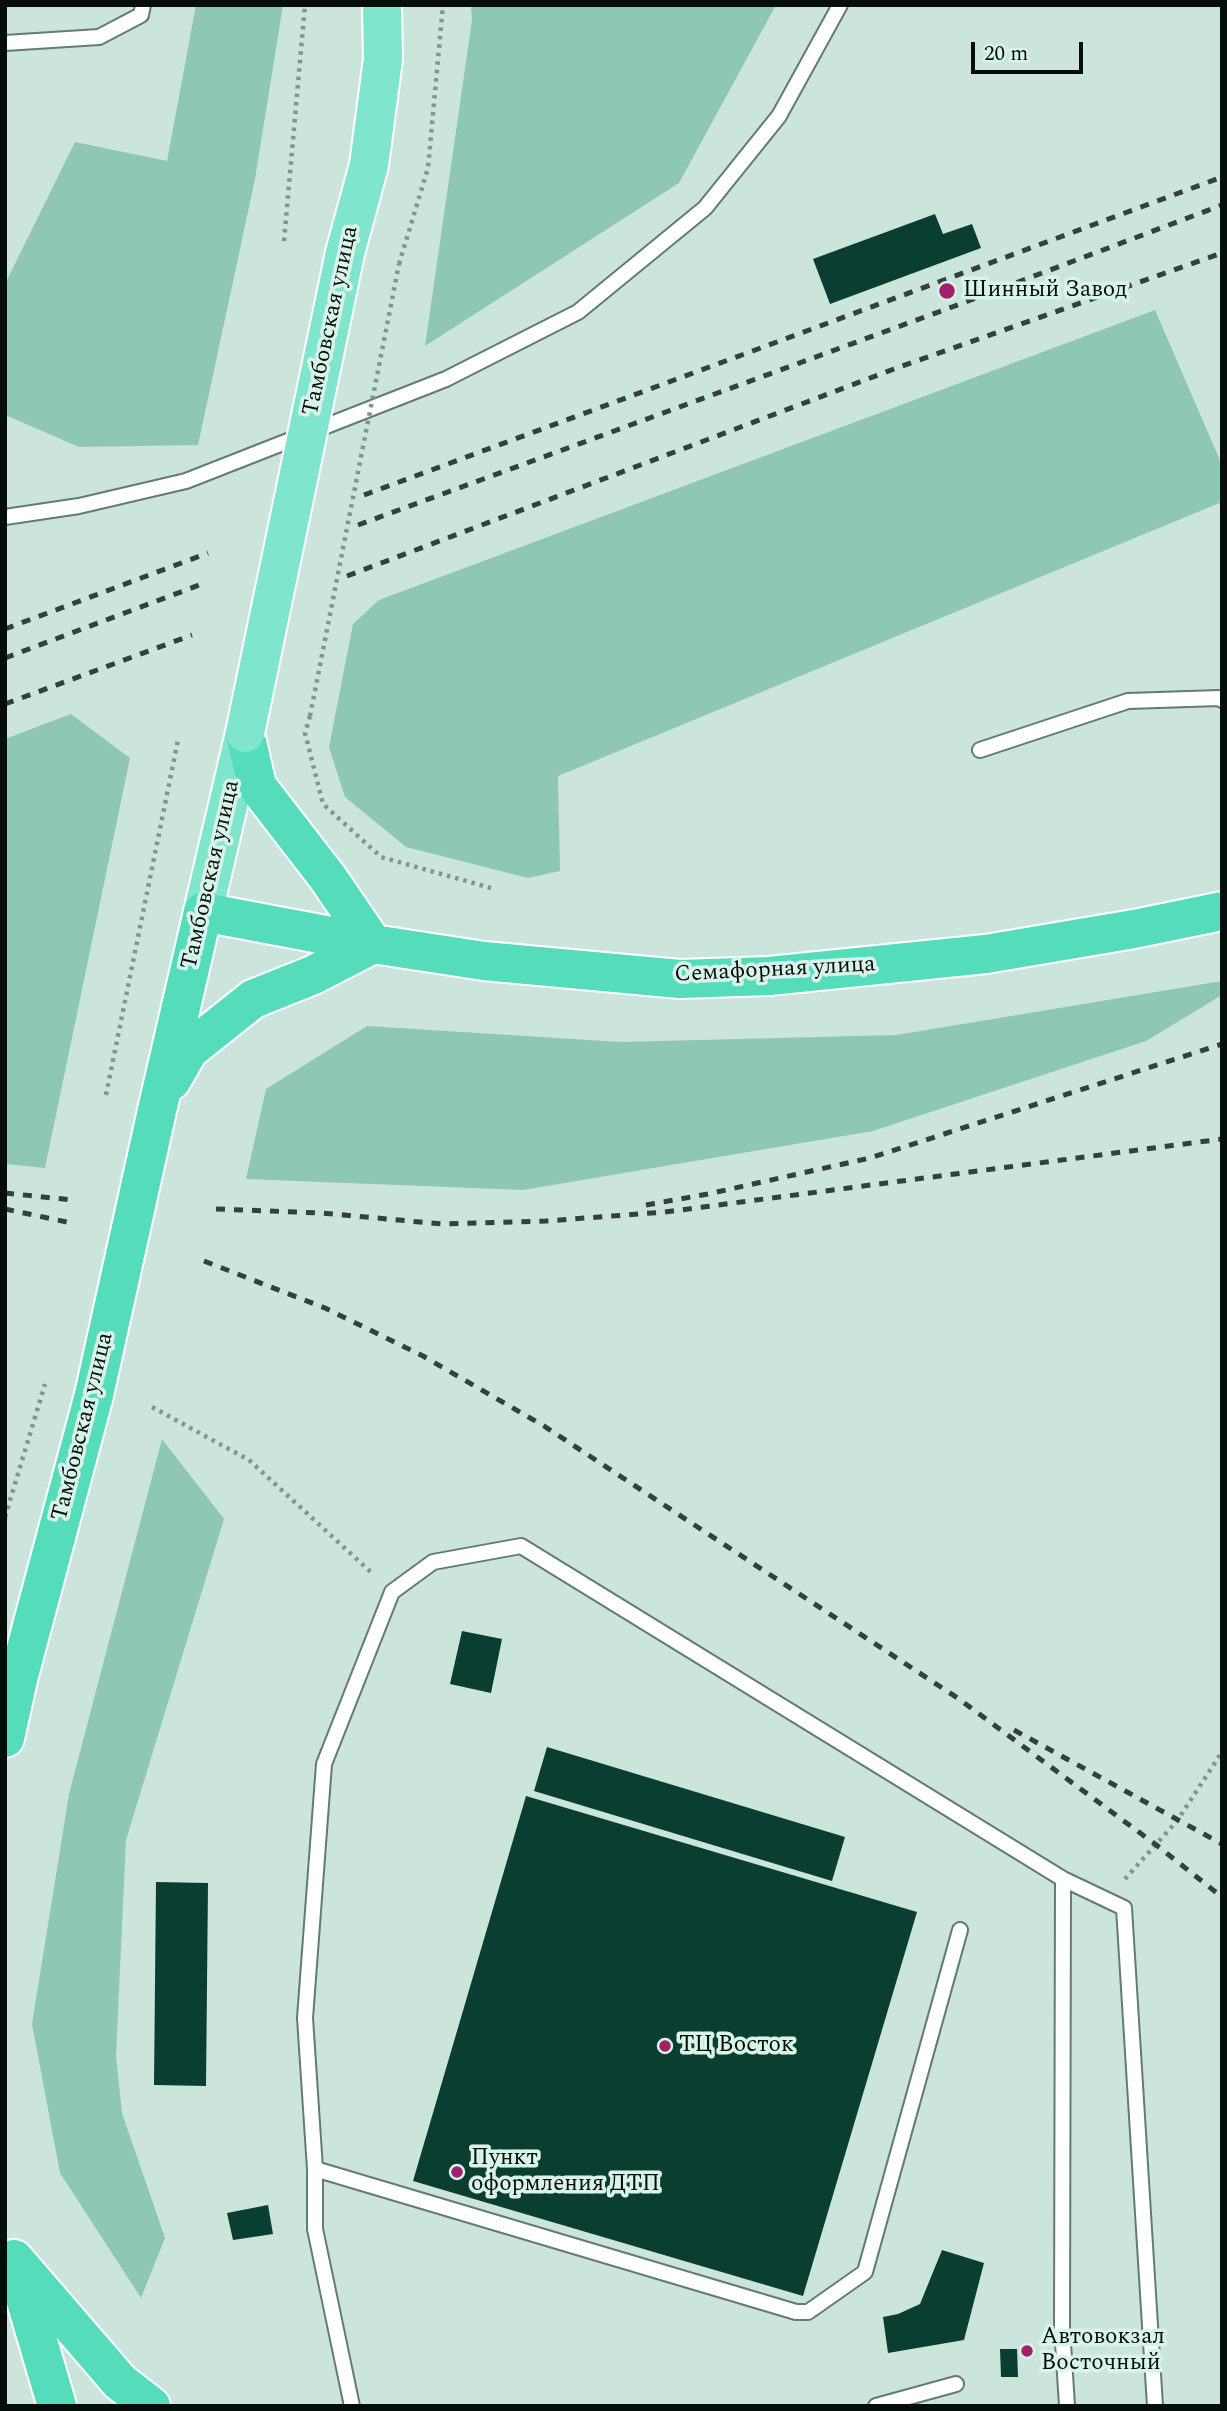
<!DOCTYPE html>
<html>
<head>
<meta charset="utf-8">
<style>
	body { margin:0 }
	#map { position:relative; width:1227px; height:2411px; overflow:hidden; background:#cbe5dc; font-family:Spectral,serif }
	canvas { display:block }
	.frame { position:absolute; inset:0; border:7px solid #050e0b; pointer-events:none }
	.scale { position:absolute; left:971px; top:42px; width:112px; height:32px; box-sizing:border-box; border:4px solid #050e0b; border-top:0; padding-left:9px; font-size:21px; line-height:24px; white-space:nowrap; color:#050e0b; -webkit-text-stroke:5px #d8f3e9; paint-order:stroke }
</style>
</head>
<body>
<div id="map">
<canvas width="1227" height="2411"></canvas>
<div class="frame"></div>
<div class="scale">20 m</div>
</div>
<script>
const ctx = document.querySelector('canvas').getContext('2d');
ctx.lineJoin = 'round';
function paint(path, color) { ctx.fillStyle = color; ctx.fill(path, 'evenodd'); }
function stroke(path, color, width, dash) { ctx.strokeStyle = color; ctx.lineWidth = width; ctx.lineCap = dash ? 'butt' : 'round'; ctx.setLineDash(dash || []); ctx.stroke(path); }
function label(font, color, halo, rows, align = 'center') {
  ctx.font = font + ' Spectral,serif'; ctx.lineWidth = 7; ctx.setLineDash([]); ctx.textBaseline = 'middle'; ctx.strokeStyle = halo; ctx.fillStyle = color; for (const [text, x, y, turn = 0] of rows) {
    ctx.save(); ctx.translate(x, y); ctx.rotate((+turn || 0) * Math.PI / 180); ctx.textAlign = isNaN(turn) ? turn : align; if (halo) ctx.strokeText(text, 0, 0); ctx.fillText(text, 0, 0); ctx.restore();
  }
}
const green = new Path2D(`
	M196,5h87l-28,174 -57,266 -119,2 -74,-32v-131l70,-142 92,19z
	M471,5h305l-97,178 -254,163 47,-326z
	M1155,310l67,155v37l-664,274 2,95 -32,7 -122,-31 -61,-50 -16,-50 24,-123 26,-24z
	M71,714l59,44 -85,410 -40,-4v-425z
	M1222,981v14l-76,46 -273,90 -350,59 -277,-11 20,-90 101,-63 254,16 275,-7z
	M162,1439l62,80 -98,321 -10,216 6,57 43,125 -24,60 -81,-125 -28,-149 37,-230z`);
const building = new Path2D(`
	M935,214l8,20 29,-10 9,24 -151,56 -17,-45z
	M462,1631l40,8 -11,54 -41,-9z
	M547,1747l298,90 -13,44 -298,-90z
	M526,1796l391,116 -114,384 -390,-115z
	M156,1882l52,1 -2,203 -52,-1z
	M268,2205l5,29 -40,6 -6,-27z
	M942,2250l42,13 -20,77 -76,13 -5,-36 15,-3 22,-10z
	M1000,2349h17l1,28h-17z`);
const path = new Path2D(`
	M284,241l21,-236
	M399,264l29,-96 15,-163
	M310,716l-5,17 18,71 58,53 110,31
	M106,1095l72,-355
	M152,1407l97,53 125,115
	M5,1517l40,-133
	M1125,1879l52,-58 45,-69`);
const service = new Path2D(`
	M5,43l94,-6 42,-22 2,-10
	M5,517l74,-11 107,-25 260,-102 132,-67 127,-104 74,-92 61,-111
	M980,750l148,-49 91,-3 3,2
	M1063,1879l-1,448 5,79
	M315,2169l-10,-151 19,-254 68,-172 41,-30 88,-16 542,333 61,29 31,498
	M352,2406l-37,-177v-60l481,143h12l57,-40 95,-342
	M876,2406l80,-22`);
const primary = new Path2D(`
	M345,253l24,-88 14,-106 -1,-54
	M203,912l42,-179`);
const trunk = new Path2D(`
	M245,733l12,53 71,92 45,66
	M171,1081l18,-31 64,-51 60,-24 60,-31
	M158,1106l45,-194 170,32 111,17 196,18 89,-3 217,-22 148,-25 88,-18
	M5,1738l14,-63 75,-280
	M14,2259l106,123 31,24
	M18,2274l39,132`);
const rail = new Path2D(`
	M364,495l858,-318
	M358,525l594,-218 270,-102
	M347,576l547,-207 328,-116
	M5,629l203,-76
	M5,658l197,-74
	M5,704l187,-69
	M5,1193l67,7
	M646,1205l62,-11 162,-36 352,-114
	M5,1209l62,13
	M216,1209l106,4 120,11 104,-3 119,-9 557,-73
	M204,1261l121,47 98,48 121,70 415,273 196,145 67,53
	M1014,1730l208,114`);
const pathBridge = new Path2D(`
	M310,716l89,-452`);
const primaryBridge = new Path2D(`
	M245,733l100,-480`);
const trunkBridge = new Path2D(`
	M94,1395l64,-289`);
const markers = [
	[947,291,9,"#a41f6b"],
	[665,2046,7,"#a41f6b"],
	[457,2172,7,"#a41f6b"],
	[1027,2351,7,"#a41f6b"]
];
const poiNames = [
	["Шинный Завод",963,291],
	["ТЦ Восток",679,2046],
	["Пункт",471,2159],
	["оформления ДТП",471,2185],
	["Автовокзал",1041,2338],
	["Восточный",1041,2364]
];
const streetNames = [
	["Тамбовская улица",332,321,-78],
	["Тамбовская улица",212,875,-77],
	["Семафорная улица",775,971,-3],
	["Тамбовская улица",84,1427,-76]
];
paint(green, '#8ec8b4');
paint(building, '#093e31');
stroke(service, '#637b72', 18);
stroke(primary, '#fff', 42);
stroke(trunk, '#fff', 42);
stroke(path, '#81958e', 4.5, [3.5, 5]);
stroke(service, '#fff', 14);
stroke(primary, '#7fe5cc', 38);
stroke(trunk, '#54dcbb', 38);
stroke(rail, '#33403c', 5, [9, 9]);
stroke(primaryBridge, '#fff', 42, []);
stroke(trunkBridge, '#fff', 42, []);
stroke(pathBridge, '#81958e', 4.5, [3.5, 5]);
stroke(primaryBridge, '#7fe5cc', 38);
stroke(trunkBridge, '#54dcbb', 38);
for (const [x, y, r, color] of markers) { const dot = new Path2D(); dot.arc(x, y, r, 0, 2 * Math.PI); ctx.fillStyle = color; ctx.fill(dot); stroke(dot, '#d8f3e9', 2.5); }
label('23px', '#050e0b', '#d8f3e9', poiNames, 'left');
label('23px', '#050e0b', '#d8f3e9', streetNames);
</script>
</body>
</html>
